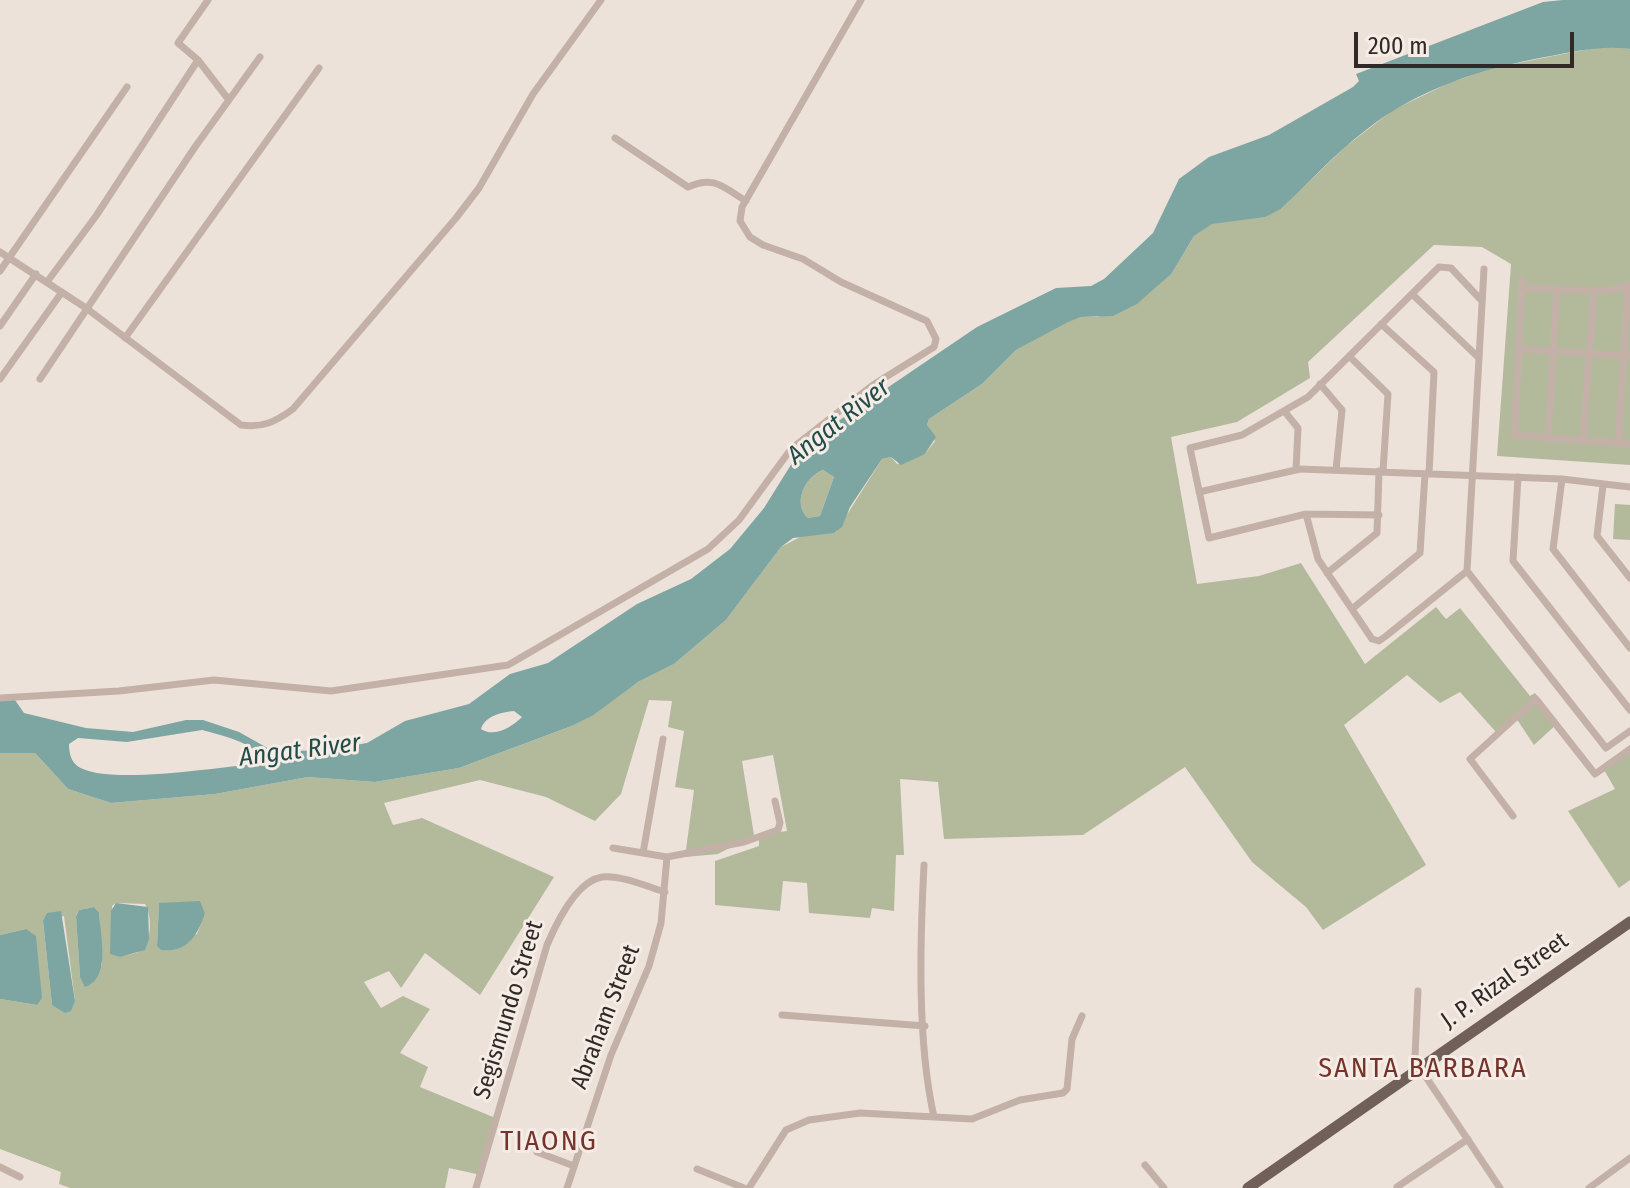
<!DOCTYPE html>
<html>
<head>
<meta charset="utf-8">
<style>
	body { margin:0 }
	#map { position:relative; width:1630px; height:1188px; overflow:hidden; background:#ede2d9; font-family:"Fira Sans Condensed",sans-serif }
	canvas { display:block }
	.scale { position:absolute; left:1354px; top:32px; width:220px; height:36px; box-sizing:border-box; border:4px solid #312927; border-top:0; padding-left:10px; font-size:24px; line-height:28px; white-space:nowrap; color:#312927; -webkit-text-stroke:6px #f5ece5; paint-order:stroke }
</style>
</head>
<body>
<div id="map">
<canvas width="1630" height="1188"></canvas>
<div class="scale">200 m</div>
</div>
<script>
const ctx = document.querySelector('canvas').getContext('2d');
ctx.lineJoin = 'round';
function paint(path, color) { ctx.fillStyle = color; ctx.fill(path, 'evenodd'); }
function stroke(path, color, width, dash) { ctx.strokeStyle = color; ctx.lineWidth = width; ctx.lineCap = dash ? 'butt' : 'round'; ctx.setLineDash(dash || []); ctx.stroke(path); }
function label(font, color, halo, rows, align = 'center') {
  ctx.font = font + ' "Fira Sans Condensed",sans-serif'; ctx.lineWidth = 6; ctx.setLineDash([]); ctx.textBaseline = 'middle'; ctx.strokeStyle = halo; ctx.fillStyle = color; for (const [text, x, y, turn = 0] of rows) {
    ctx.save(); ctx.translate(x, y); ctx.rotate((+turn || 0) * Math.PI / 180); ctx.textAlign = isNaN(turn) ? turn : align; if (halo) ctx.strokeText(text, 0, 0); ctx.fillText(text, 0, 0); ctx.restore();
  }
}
const green = new Path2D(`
	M1617,47l13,2v416l-133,-9 14,-192 -29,-17 -48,-2 -126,117 2,16 -73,44 -66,15 26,147 62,-8 42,-13 64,101 71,-57 10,12 14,-11 70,88 5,-3 23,30 -24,22 -18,-27 -20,14 -36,-40 -20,11 -33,-28 -63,50 82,140 -103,65 -17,-23 -54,-45 -67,-95 -102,68 -139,4 -6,-57 -38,-3 4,76h-8l-2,56 -22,-3 -2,10 -61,-5 -2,-30 -24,-2 -3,30 -65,-6v-44l44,-15v-11l28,-4 -14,-76 -31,6 12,74 -36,19 -33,3 9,-67 -19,-3 9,-56 -16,-4 4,-26 -23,-1 -28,94 -26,27 -49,-24 -66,-17 -96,23 9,22 29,-7 132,59 -74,118 -55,-42 -24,35 -12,-17 -25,11 17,26 22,-12 27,13 -30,44 28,14 -8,20 78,32 -17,56 -32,-7 -4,20h-375l-11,-4 2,-12 -61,-23v-150l37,6 -11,-76 -26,6v-182h35l33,36 43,14 104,-9 93,-17 67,5 84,-14 110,-41 69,-45 36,-18 52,-44 55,-73 23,-12 32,-3 46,-73 9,-2 6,7 28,-10 10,-13 -8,-16 2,-6 53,-35 34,-34 52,-29 13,-4h17l74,-44 22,-37 17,-12 70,-15 64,-62 48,-37 56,-27 48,-16 97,-19zM116,903l29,1c7,11 8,40 -7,48 -4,2 -13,3 -19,5l-7,-51zM159,904l46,10 -8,20 -40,12zM94,907l5,5 3,53 -22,12 -4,-62 3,-5zM64,916l11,85 -23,4 -9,-84z
	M823,470l11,7 -14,39 -12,2c-16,-15 -3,-41 15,-48z
	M1615,504l15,1v35l-17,-1z
	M1630,745v135l-11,8 -51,-77 47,-22 -12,-21z`);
const water = new Path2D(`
	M1563,0h67v49c-29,-4 -56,3 -85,8 -62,11 -129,33 -179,73 -31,23 -57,53 -85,79l-16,8 -53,7 -18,12 -22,37 -35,31 -24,12 -32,1 -13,5 -52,28 -34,34 -53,35 -2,6 9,12 -11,17 -24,11 -10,-8 -9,2 -32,48 -8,20 -8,6 -41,5 -12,9 -55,73 -52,44 -36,18 -46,34 -23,11 -110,41 -84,14 -67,-5 -93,17 -104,9 -43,-14 -33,-36h-35v-56l15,3 9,13 62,15 47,4 53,-12h17l36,12 32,18 50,1 46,-8 38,-22 64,-17 41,-30 38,-11 89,-59 54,-25 39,-30 34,-41 33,-53 31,-27 149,-101 79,-39 35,-2 13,-7 49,-46 26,-54 30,-22 60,-22 84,-48 6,-6 -3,-7 187,-72zM823,470l11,7 -14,39 -12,2c-16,-15 -3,-41 15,-48zM514,711l8,6c-10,10 -28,21 -41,12 4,-13 21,-17 33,-18zM202,730c19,5 53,13 61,30l-5,4c-41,3 -141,20 -175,5 -11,-4 -14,-14 -14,-25l9,-6 49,4z
	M200,901l5,13c-8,22 -18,39 -44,36l-4,-4 2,-43z
	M116,903l32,4 1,32 -4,11 -25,7 -10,-3 1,-43z
	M94,907l5,5c1,22 13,66 -14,75l-5,-10 -4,-61 3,-6z
	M61,911l14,90 -4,10 -6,2 -13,-8 -9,-84 4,-8z
	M26,929l10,7 6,62 -5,7 -37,-6v-64z`);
const street = new Path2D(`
	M208,0l-30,43 20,17 31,40
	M615,138l73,49c26,-12 35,0 58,14
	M0,252l86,56 155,117c22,3 34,-3 52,-16l163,-191 23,-30 54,-94 68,-94
	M0,271l127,-184
	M1522,280l-7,155 115,9
	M47,282l49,-66 102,-156
	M1521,288l86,3 23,-6
	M1412,294l67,64
	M1381,324l53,48 -5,102
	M0,326l36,-52
	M125,338l194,-270
	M1518,349l112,7
	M1349,356l39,38 -5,77
	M0,379l62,-87
	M40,379l155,-232 65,-90
	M1320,384l22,26 -6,60
	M1285,412l13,16 -2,42
	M1548,439l9,-150
	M1583,441l11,-150
	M1618,444l10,-158
	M1518,477l-5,84 117,149
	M1562,479l-9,70 77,99
	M1603,485l-6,51 33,42
	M1199,492l101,-23 262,10 68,8
	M1306,514l12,45 54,80 7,2 7,-5 81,-65 17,-302
	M1379,515l-73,-1 -97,24 -19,-90 52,-13 66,-38 131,-130 12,1 31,33
	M1467,571l139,177 24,-17
	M1327,573l50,-40 2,-62
	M1352,609l68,-56 5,-79
	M0,698l119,-7 95,-11 117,11 177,-26 200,-116 31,-29 52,-71 82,-64 61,-38 2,-8 -9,-18 -86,-39 -38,-23 -40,-14 -13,-8 -10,-16 2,-14 119,-207
	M1513,816l-43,-57 66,-60 59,75 35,-25
	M613,848l54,9 77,-15 34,-12 2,-7 -5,-22
	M643,853l20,-114
	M924,865c-4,78 -7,176 10,252
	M1418,991l-3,65 3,9 82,123
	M782,1015l143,11
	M537,1152l37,14
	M1145,1165l19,23
	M0,1167l20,10
	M697,1169l47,19
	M1397,1187l71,-48
	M476,1188l71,-243c9,-21 29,-64 55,-68 19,-2 44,9 63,15
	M567,1188l44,-133 38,-89 12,-43 6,-66
	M749,1188l37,-58 23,-10 51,-7 112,6 48,-19 43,-7 4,-4 5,-50 10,-23
	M1589,1188l41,-30`);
const primary = new Path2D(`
	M1248,1188l382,-266`);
const streetNames = [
	["J. P. Rizal Street",1505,981,-35],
	["Segismundo Street",509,1010,-73],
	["Abraham Street",606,1017,-69]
];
const waterNames = [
	["Angat River",839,422,-38],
	["Angat River",300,751,-7]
];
const quarterNames = [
	["SANTA BARBARA",1423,1069],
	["TIAONG",549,1142]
];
paint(green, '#b3ba9c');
paint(water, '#7da6a3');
stroke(street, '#c3b1a7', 7);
stroke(primary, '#715f5a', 11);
label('24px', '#312927', '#f5ece5', streetNames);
label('italic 26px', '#224c4a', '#f5ece5', waterNames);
ctx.letterSpacing = '2px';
label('28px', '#74342b', '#f5ece5', quarterNames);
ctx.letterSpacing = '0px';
</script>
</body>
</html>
